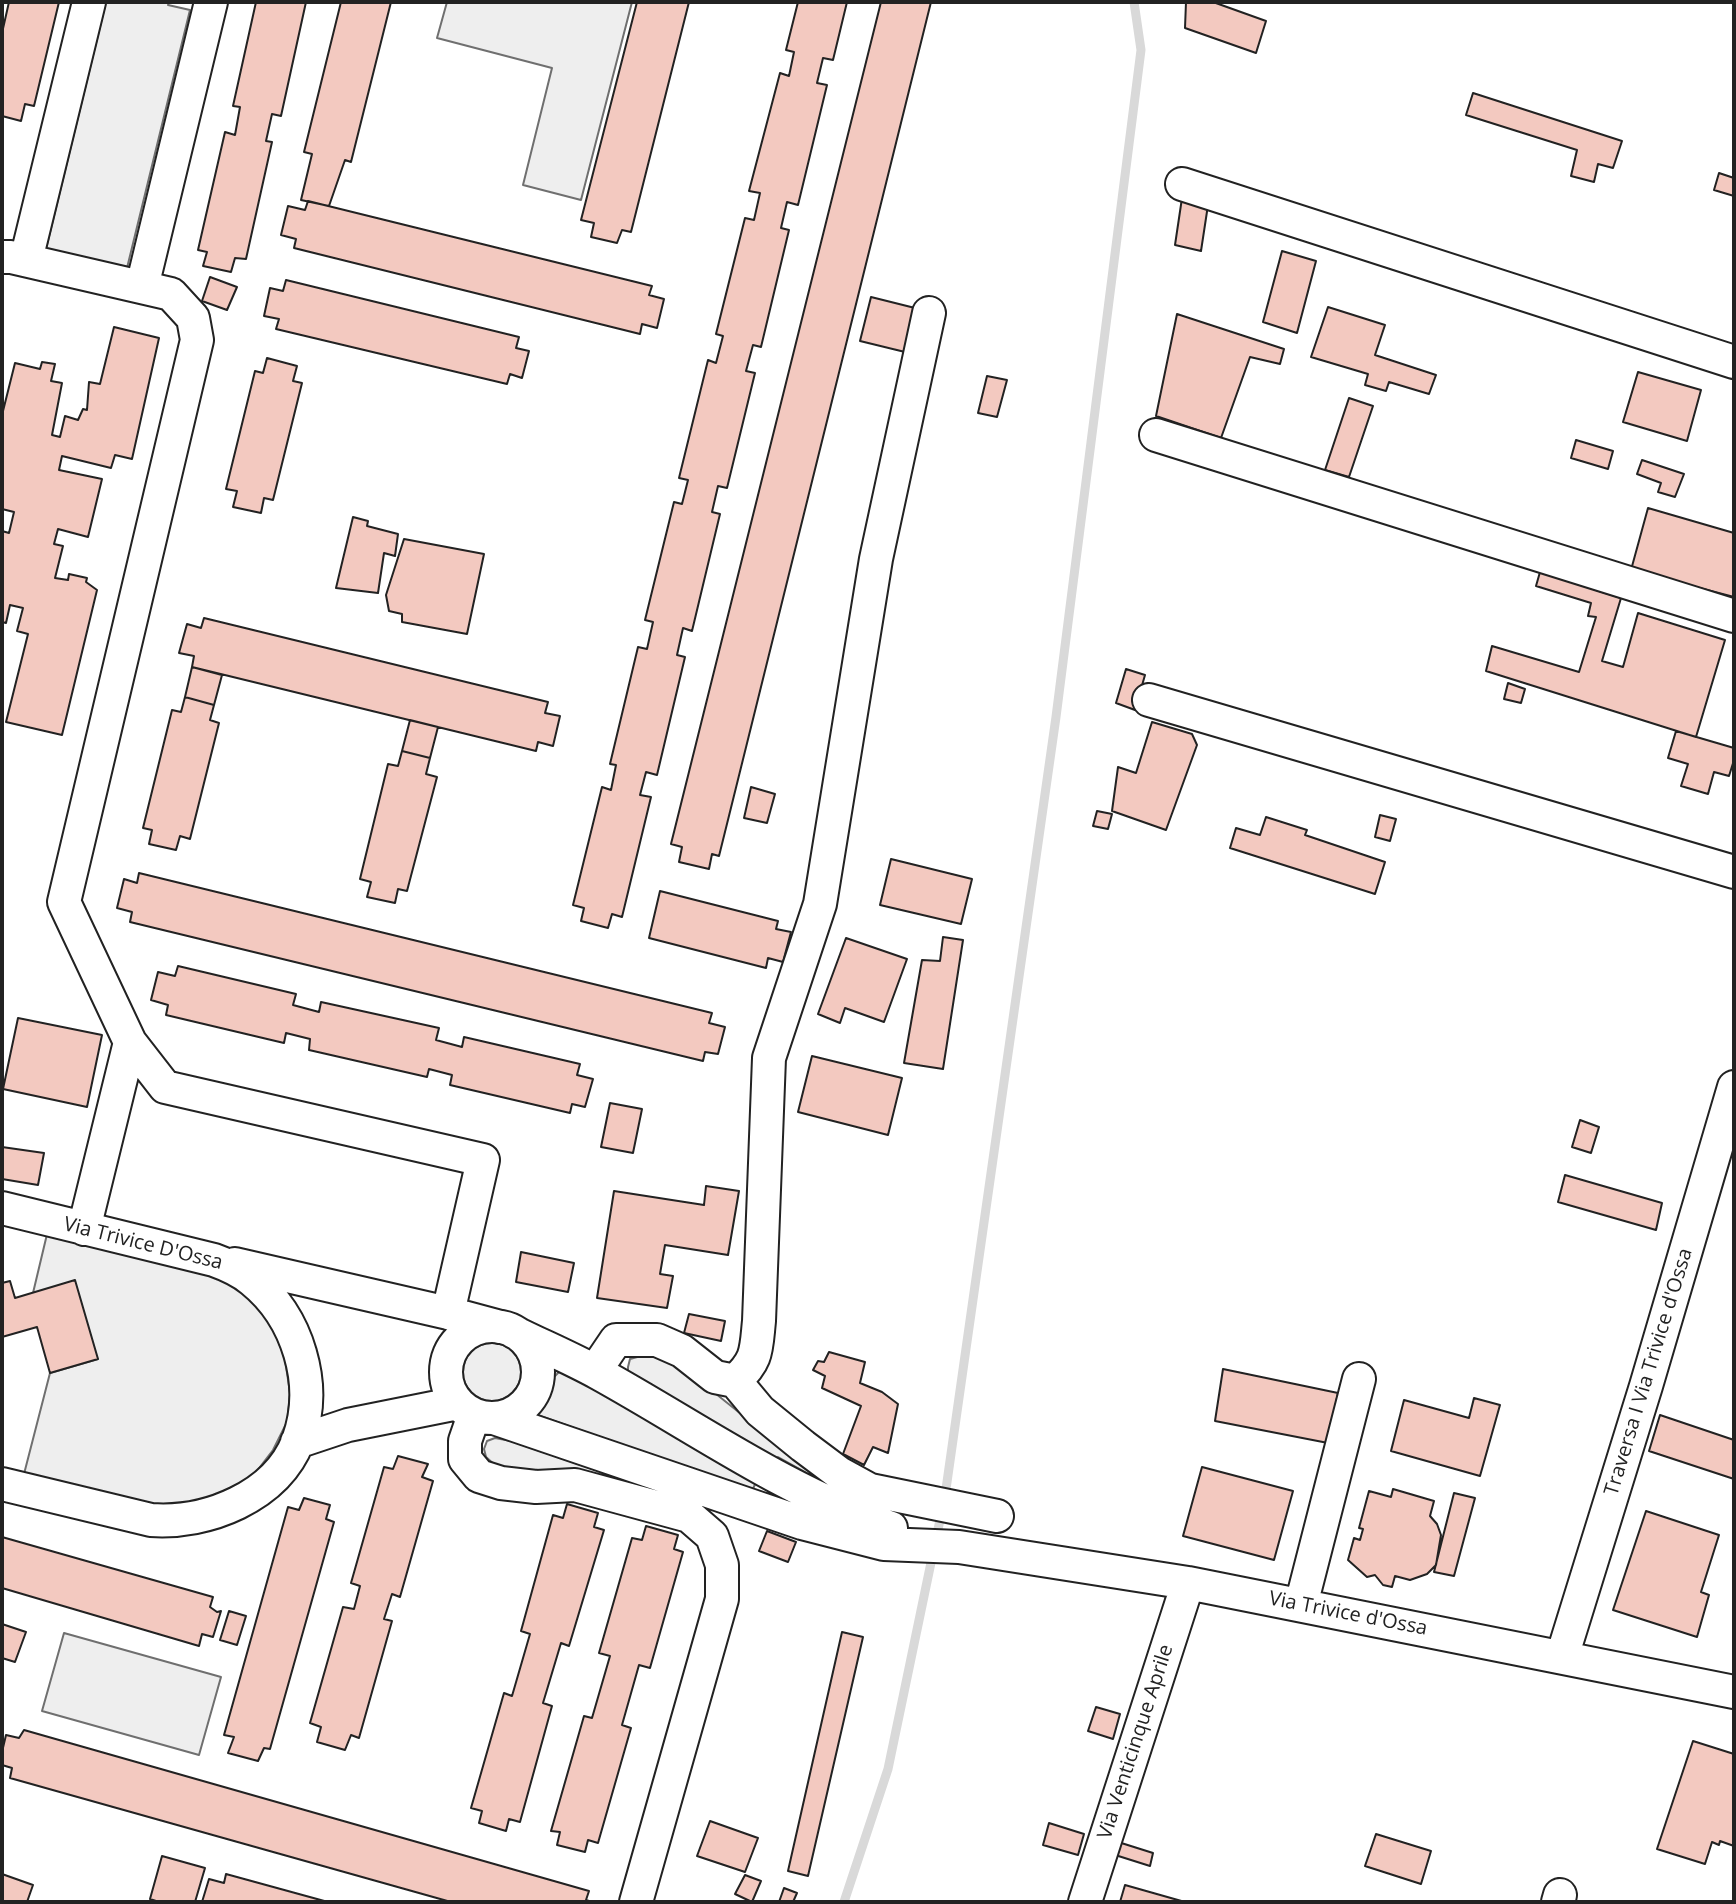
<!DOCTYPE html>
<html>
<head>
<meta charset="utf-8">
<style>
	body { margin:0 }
	#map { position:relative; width:1736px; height:1904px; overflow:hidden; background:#fff; font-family:"Open Sans",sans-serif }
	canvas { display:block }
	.frame { position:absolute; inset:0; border:4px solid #222; pointer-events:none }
</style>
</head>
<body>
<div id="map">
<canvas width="1736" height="1904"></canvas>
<div class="frame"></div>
</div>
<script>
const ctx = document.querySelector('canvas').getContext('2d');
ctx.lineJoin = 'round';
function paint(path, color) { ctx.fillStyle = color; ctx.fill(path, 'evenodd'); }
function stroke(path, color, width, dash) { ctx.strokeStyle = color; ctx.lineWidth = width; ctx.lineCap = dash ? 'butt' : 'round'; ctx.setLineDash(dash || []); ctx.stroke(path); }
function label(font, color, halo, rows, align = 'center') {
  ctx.font = font + ' "Open Sans",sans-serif'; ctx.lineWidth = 6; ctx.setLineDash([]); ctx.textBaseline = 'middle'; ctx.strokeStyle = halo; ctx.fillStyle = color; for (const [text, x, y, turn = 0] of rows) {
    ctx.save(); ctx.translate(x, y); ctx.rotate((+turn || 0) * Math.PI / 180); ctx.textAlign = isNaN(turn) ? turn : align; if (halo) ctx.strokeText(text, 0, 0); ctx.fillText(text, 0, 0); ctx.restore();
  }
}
const green = new Path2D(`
	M106,2h63l-1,3 22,5 -63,258 -81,-19z
	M447,2h185l-51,198 -58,-15 29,-117 -115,-30z
	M48,1230l164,42 42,28 18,25 13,34 5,34 -3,29 -14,28 -20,26 -26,14 -28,11 -31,5 -43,-6 -101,-26 26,-101 48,-14 -65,-66z
	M463 1372a29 29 0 1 1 58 0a29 29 0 1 1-58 0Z
	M652,1353l28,12 152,122 -54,-30 -3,5 -147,-88v-7l2,-8z
	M564,1367l193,113 -5,11 -220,-78 21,-35z
	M495,1438l16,3 181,62 -134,-28 -61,-8 -11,-10 -2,-8 3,-8z
	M64,1633l157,44 -22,78 -157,-44z`);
const stream = new Path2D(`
	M936,1539l9,-43 111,-779 85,-667 -7,-48
	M844,1902l44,-133 45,-216`);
const building = new Path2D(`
	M9,2h50l-25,104 -9,-2 -4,17 -19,-5v-83z
	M256,2h50l-25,114 -9,-2 -6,27 6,1 -26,117 -11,-1 -4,14 -28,-6 4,-14 -9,-2 27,-118 10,3 5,-28 -7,-1z
	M341,2h50l-40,160 -6,-2 -16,46 -28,-6 11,-46 -8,-2z
	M637,2h52l-58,230 -9,-2 -5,13 -26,-6 3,-14 -13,-3z
	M798,2h49l-14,58 -10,-2 -6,25 10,2 -29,120 -11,-3 -6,26 8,2 -28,117 -8,-2 -7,26 9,2 -28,115 -9,-2 -6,26 8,2 -28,117 -9,-3 -6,27 8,2 -28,118 -11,-3 -6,23 11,2 -29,120 -10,-3 -4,14 -27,-7 3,-13 -11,-3 29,-118 9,3 5,-25 -6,-1 28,-117 9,2 6,-27 -8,-2 29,-118 8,2 6,-24 -9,-2 29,-118 8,3 7,-27 -7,-2 29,-116 9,2 6,-27 -11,-2 31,-118 9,3 5,-24 -8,-2z
	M881,2h50l-212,854 -7,-2 -3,15 -30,-7 3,-15 -11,-3z
	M1186,2h27l53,19 -10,32 -71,-25z
	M1473,93l149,48 -9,27 -15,-4 -4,18 -23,-6 6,-26 -111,-35z
	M1719,173l15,5v18l-20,-6z
	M1182,198l26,7 -7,46 -26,-6z
	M308,201l344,85 -3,9 15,4 -7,29 -15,-4 -2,10 -346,-86 2,-9 -15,-4 7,-29 17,4z
	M1282,251l34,10 -19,72 -34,-11z
	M210,277l27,10 -10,23 -25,-9z
	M286,280l233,57 -3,11 13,3 -7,27 -12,-4 -3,10 -231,-55 3,-10 -15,-3 6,-28 13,3z
	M871,297l44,11 -10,44 -45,-11z
	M1328,307l57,18 -10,30 61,20 -7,19 -40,-12 -3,9 -21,-6 3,-11 -57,-17z
	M1177,314l107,35 -4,15 -30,-7 -29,81 -65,-22z
	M114,327l45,11 -27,121 -17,-4 -4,13 -49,-12 -3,14 43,9 -14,58 -30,-8 -4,15 9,2 -8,32 13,2 1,-6 18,4 -1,4 11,8 -35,145 -56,-13 22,-88 -11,-3 6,-23 -13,-3 -4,18 -4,-1v-91l7,2 5,-21 -12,-3v-94l13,-52 25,6 2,-7 13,2 -4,17 11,2 -10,52 8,2 5,-21 13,4 5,-11 4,1 2,-28 11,2z
	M267,358l30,8 -4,15 9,2 -29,117 -9,-2 -3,15 -28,-6 4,-16 -11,-2 29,-118 8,2z
	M1638,372l63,18 -14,51 -64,-19z
	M987,376l20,4 -10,37 -19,-4z
	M1349,398l24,8 -24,71 -24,-7z
	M1576,440l37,11 -5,18 -37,-11z
	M1642,460l42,14 -9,23 -17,-5 3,-9 -24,-9z
	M1648,508l86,25v64l-103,-27z
	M353,517l15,4 -1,5 31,8 -3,22 -11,-3 -6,40 -42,-5z
	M404,539l80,15 -17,80 -65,-12v-8l-13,-3 -3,-16z
	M1540,572l81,26 -19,63 21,6 15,-54 87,27 -29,97 -210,-66 6,-25 87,26 17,-55 -8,-1 3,-13 -55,-17z
	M204,618l344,84 -3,11 15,3 -7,30 -15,-4 -2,9 -344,-84 2,-11 -15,-3 8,-29 14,4z
	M192,667l30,8 -8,30 -29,-8z
	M1126,669l19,6 -10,35 -19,-7z
	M1508,683l17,6 -4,14 -17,-4z
	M185,697l29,8 -4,15 9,3 -29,116 -10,-3 -4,14 -27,-6 3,-14 -9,-2 29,-118 9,2z
	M410,720l28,7 -8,31 -28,-7z
	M1152,722l40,12 5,11 -31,85 -54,-19 6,-44 18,6z
	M1676,731l58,17v12l-5,16 -15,-4 -6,22 -27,-8 7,-22 -20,-6z
	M402,751l28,7 -4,16 11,3 -30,114 -9,-2 -3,14 -28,-6 4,-15 -11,-3 28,-115 10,2z
	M751,787l24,7 -8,29 -23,-5z
	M1097,811l15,3 -4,15 -15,-3z
	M1380,815l16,4 -6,22 -15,-4z
	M1266,817l41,13 -2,5 80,27 -10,32 -145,-46 6,-20 24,7z
	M891,859l81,20 -11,45 -81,-19z
	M139,873l573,140 -3,10 16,4 -7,27 -13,-2 -2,9 -573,-139 2,-10 -15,-4 7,-29 13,4z
	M660,891l118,30 -2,8 15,3 -8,30 -15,-4 -2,10 -117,-30z
	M943,937l20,3 -20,129 -39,-6 18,-103 18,1z
	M846,938l61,21 -23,63 -39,-14 -5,15 -22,-9z
	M178,966l118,28 -3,11 26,7 2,-10 118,26 -3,12 26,7 2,-10 116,27 -3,11 16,4 -8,28 -13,-3 -2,9 -120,-28 2,-10 -23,-6 -2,8 -118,-27 1,-11 -24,-6 -2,10 -118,-28 2,-10 -17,-5 7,-28 17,4z
	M18,1018l84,17 -15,72 -84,-18z
	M812,1056l90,22 -14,57 -90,-23z
	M610,1103l32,6 -9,44 -32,-6z
	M1580,1120l19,7 -8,26 -19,-6z
	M2,1147l42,6 -6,32 -36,-6z
	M1565,1175l97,28 -6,27 -98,-28z
	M706,1186l33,5 -11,64 -63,-10 -5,29 13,2 -6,32 -70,-10 17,-107 90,14z
	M521,1252l53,11 -6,29 -52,-10z
	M75,1280l23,79 -48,14 -13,-46 -35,10v-54l8,-2 5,17z
	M689,1314l36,7 -4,20 -37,-8z
	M829,1352l36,10 -5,21 22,9 16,12 -10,49 -15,-6 -9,18 -21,-11 18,-48 -39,-18 3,-12 -12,-6 5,-9 6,1z
	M1223,1369l115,24 -10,50 -113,-22z
	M1474,1398l26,7 -20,71 -89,-25 13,-51 65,18z
	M1660,1415l74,25v39l-85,-28z
	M398,1456l30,8 -6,13 11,4 -33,116 -8,-3 -8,25 8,2 -33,117 -8,-3 -6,15 -28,-8 4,-15 -11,-4 33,-116 11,2 6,-23 -9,-3 33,-116 9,2z
	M1202,1467l91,24 -19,69 -91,-24z
	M1393,1489l41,12 -4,15 7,8 4,11 -5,30 -9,9 -17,6 -15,-4 -3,11 -9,-2 -8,-10 -8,2 -19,-17 6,-22 6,2 3,-11 -4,-1 10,-37 22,6z
	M1454,1493l21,5 -21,78 -20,-4z
	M304,1498l26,7 -4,14 8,3 -64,227 -6,-1 -6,13 -30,-8 6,-16 -10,-2 64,-228 11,3z
	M567,1504l31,9 -4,14 10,3 -35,116 -8,-3 -18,60 9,3 -32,116 -11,-3 -3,12 -27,-8 3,-12 -11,-3 33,-115 8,3 18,-62 -9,-3 32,-116 10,3z
	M1646,1511l73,24 -18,57 8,3 -12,42 -84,-27z
	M646,1526l32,9 -4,14 9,3 -33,116 -11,-3 -17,60 9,3 -33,115 -10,-3 -3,12 -28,-7 3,-13 -9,-1 33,-115 8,2 18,-62 -11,-3 33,-115 10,2z
	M767,1531l29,11 -8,20 -29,-11z
	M2,1537l211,60 -3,10 7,5 4,-1 -8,26 -11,-3 -3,12 -197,-58z
	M229,1611l17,5 -9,29 -17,-5z
	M2,1624l24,8 -11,30 -13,-4z
	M842,1632l21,5 -55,239 -20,-5z
	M1096,1707l24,7 -7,25 -25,-8z
	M24,1730l565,161 -3,9 6,2h-141l-441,-124 2,-10 -10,-3v-13l4,-17 13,3z
	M1693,1741l41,13v92l-14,-5 -1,4 -7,-3 -7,22 -48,-15z
	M710,1821l48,17 -13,34 -48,-16z
	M1049,1823l35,11 -6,21 -35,-10z
	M1376,1834l55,17 -10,33 -56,-18z
	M1115,1841l38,12 -3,13 -38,-12z
	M162,1856l43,12 -10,34h-36l-9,-3z
	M2,1874l31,11 -6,17h-25z
	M226,1874l102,28h-126l7,-23 15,4z
	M745,1875l16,6 -9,21 -17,-8z
	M1125,1885l60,17h-65z
	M784,1888l13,5 -4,9h-14z`);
const minor = new Path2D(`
	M1182,184l552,178
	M2,257h9l160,37 22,24 4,22 -133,562 66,140 -46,187
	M26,260l63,-258
	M142,287l69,-285
	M1156,435l578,181
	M1149,700l585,172
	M130,1042l35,45 318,73 -35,153
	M2,1208l212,52c14,5 27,11 38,20 46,37 67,105 46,161 -22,56 -91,83 -147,79l-149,-36
	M235,1264l213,49 52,14
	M446 1372a46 46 0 1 1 92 0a46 46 0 1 1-92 0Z
	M514,1332c28,14 57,26 84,41 96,53 188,119 293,155
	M595,1371l21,-31h41l25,11 33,26 20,4c23,-21 21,-31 24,-60l10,-263 51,-154 56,-345 53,-246
	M735,1381l25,30 43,35 36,27 31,17 127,26
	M474,1415l-9,26v18l14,17 22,7 35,4 39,-2 114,31 23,20 10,29v34l-86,303
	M494,1418l308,105 82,21 75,3 229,36 546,109
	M297,1442l51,-17 110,-22
	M1301,1605l58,-226
	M1562,1657l84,-271 88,-299
	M1085,1902l103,-319
	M1558,1902l2,-7`);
const streetNames = [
	["Via Trivice D'Ossa",143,1244,14],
	["Traversa I Via Trivice d'Ossa",1649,1372,-73],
	["Via Trivice d'Ossa",1348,1614,11],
	["Via Venticinque Aprile",1136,1742,-72]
];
paint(green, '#eee');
stroke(green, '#6f6f6f', 2);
stroke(stream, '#d9d9d9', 9);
paint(building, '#f3c9c0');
stroke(building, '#222', 2);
stroke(minor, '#222', 36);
stroke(minor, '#fff', 32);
label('20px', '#222', '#fff', streetNames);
</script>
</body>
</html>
